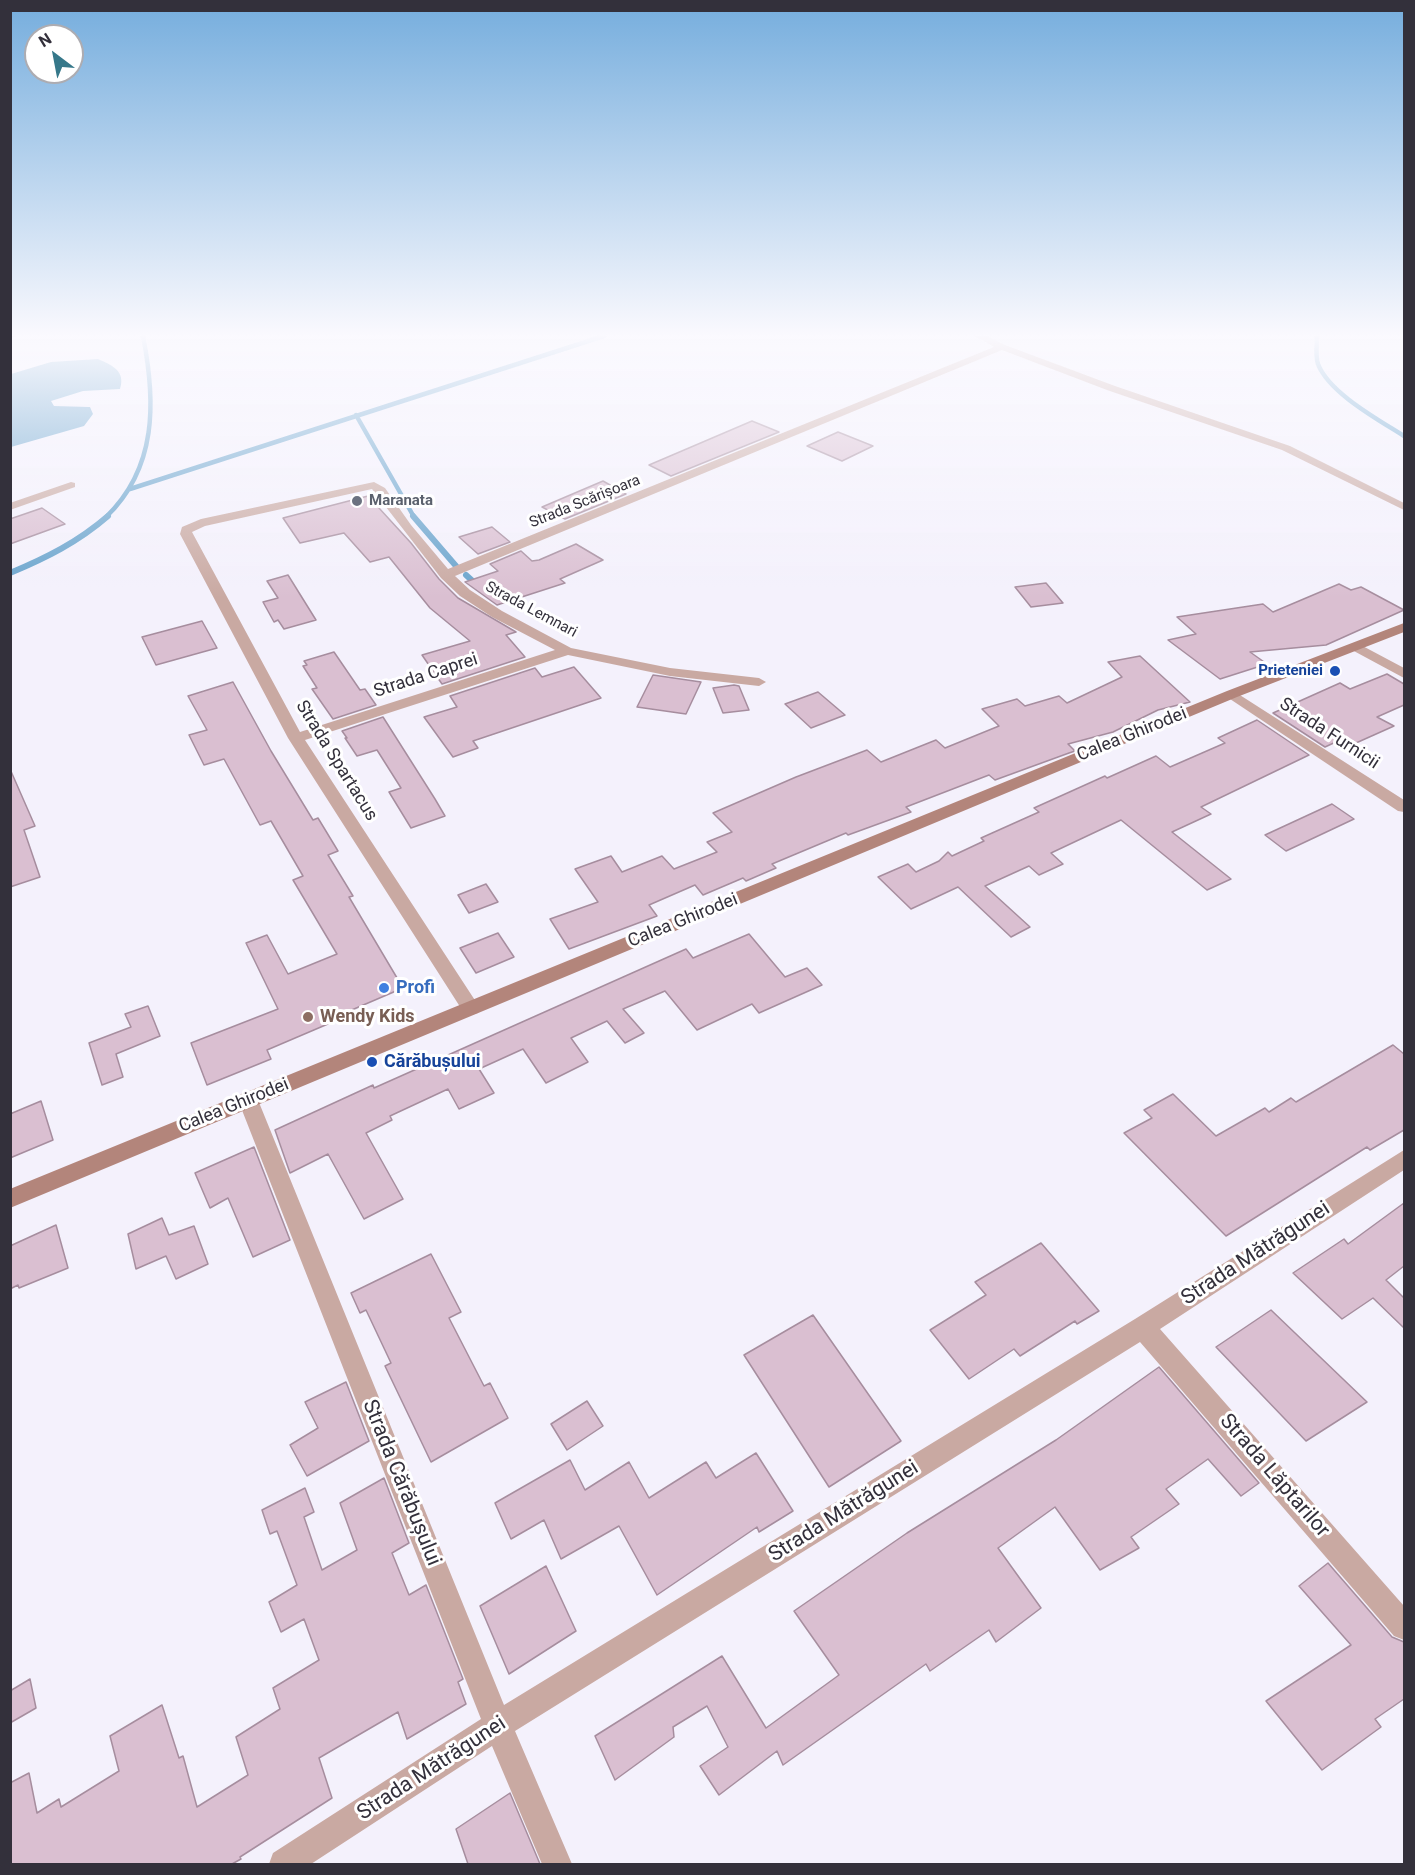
<!DOCTYPE html>
<html>
<head>
<meta charset="utf-8">
<style>
	body { margin:0 }
	#map { position:relative; width:1415px; height:1875px; overflow:hidden; background:#f4f1fc; font-family:Roboto,sans-serif }
	canvas { display:block }
	.frame { position:absolute; inset:0; border:12px solid #33303b; pointer-events:none }
	.north { position:absolute; left:24px; top:24px; width:60px; height:60px; box-sizing:border-box; background:#fff; border:2px solid #adacb1; border-radius:50%; rotate:328deg; font-size:16px; font-weight:700; line-height:24px; text-align:center; color:#33303b }
	.north::after { content:''; display:block; margin:auto; width:21px; height:27px; background:#36788a; clip-path:polygon(50% 0,100% 100%,50% 72%,0 100%) }
</style>
</head>
<body>
<div id="map">
<canvas width="1415" height="1875"></canvas>
<div class="frame"></div>
<div class="north">N</div>
</div>
<script>
const ctx = document.querySelector('canvas').getContext('2d');
ctx.lineJoin = 'round';
function paint(path, color) { ctx.fillStyle = color; ctx.fill(path, 'evenodd'); }
function stroke(path, color, width, dash) { ctx.strokeStyle = color; ctx.lineWidth = width; ctx.lineCap = dash ? 'butt' : 'round'; ctx.setLineDash(dash || []); ctx.stroke(path); }
function label(font, color, halo, rows, align = 'center') {
  ctx.font = font + ' Roboto,sans-serif'; ctx.lineWidth = 6; ctx.setLineDash([]); ctx.textBaseline = 'middle'; ctx.strokeStyle = halo; ctx.fillStyle = color; for (const [text, x, y, turn = 0] of rows) {
    ctx.save(); ctx.translate(x, y); ctx.rotate((+turn || 0) * Math.PI / 180); ctx.textAlign = isNaN(turn) ? turn : align; if (halo) ctx.strokeText(text, 0, 0); ctx.fillText(text, 0, 0); ctx.restore();
  }
}
const water = new Path2D(`
	M98,359c14,6 28,12 22,30l-37,2 -32,10 3,5 36,1 3,7 -9,12 -73,21v-73l40,-12z`);
const streamFar1 = new Path2D(`
	M1317,336c0,9 -2,19 1,28 11,29 61,56 86,72
	M356,415l58,102
	M130,489l474,-153
	M106,517c51,-49 50,-115 37,-181`);
const stream = new Path2D(`
	M413,516l43,50
	M10,573c36,-15 68,-31 98,-57
	M466,575l12,11`);
const building = new Path2D(`
	M752,421l27,11 -108,44 -22,-11z
	M838,432l35,14 -31,15 -35,-15z
	M603,481l23,13 -61,25 -23,-12z
	M368,496l43,47 28,36 19,19 58,34 -10,3 19,22 -83,27 -20,-29 48,-14 -40,-33 -41,-51 -19,5 -26,-29 -44,10 -17,-25z
	M42,508l23,16 -55,20v-25z
	M492,527l18,15 -32,12 -19,-17z
	M576,544l27,16 -43,19 5,4 -68,22 -32,-23 33,-11 -8,-7 31,-13 11,10 7,-1z
	M288,575l28,45 -32,9 -6,-9 -4,2 -11,-20 15,-4 -11,-17z
	M1046,583l17,20 -32,4 -16,-20z
	M1339,584l12,6 10,-3 43,23 -78,35 -76,7 17,12 -47,15 -52,-39 28,-6 -19,-17 86,-13 10,8z
	M202,621l15,27 -61,17 -14,-28z
	M334,652l26,38 5,-1 11,16 -43,14 -21,-30 5,-1 -14,-22 4,-1 -3,-4z
	M1140,656l50,46 -32,8 -45,22 -45,12 7,7 -6,2 -74,27 -6,-5 -83,32 5,5 -63,23 -2,-2 -74,31 4,4 -30,13 -3,-3 -40,17 -8,-10 -46,20 8,11 -88,33 -19,-30 48,-17 -23,-33 36,-13 11,16 40,-16 12,13 43,-17 -10,-10 25,-10 -19,-19 83,-36 71,-27 14,12 55,-22 9,8 54,-22 -17,-17 35,-10 8,7 34,-10 8,7 55,-26 -14,-15z
	M574,667l27,31 -128,43 5,7 -25,9 -29,-40 33,-10 -7,-11 85,-28 7,9z
	M1387,674l17,10v21l-27,12 17,9 -47,21 -9,-6 -13,6 -52,-34 67,-30 10,6z
	M653,675l48,7 -15,32 -49,-7z
	M233,682l38,69 42,69 5,-2 20,33 -10,4 25,41 -4,1 54,91 -56,24 2,3 -82,35 4,9 -64,26 -16,-42 87,-34 -32,-66 21,-8 21,39 49,-20 -44,-74 10,-4 -32,-55 -11,4 -36,-66 -20,6 -15,-30 18,-5 -19,-34z
	M734,685l5,1 10,24 -26,3 -10,-25z
	M818,692l27,23 -34,13 -26,-24z
	M383,717l52,82 10,17 -34,12 -22,-36 12,-4 -24,-38 -20,6 -12,-18h2l-5,-7z
	M1257,720l52,35 -108,52 10,7 -39,18 59,47 -24,11 -86,-70 -70,33 12,11 -24,11 -10,-9 -44,20 45,41 -19,10 -53,-50 -47,22 -33,-32 30,-13 8,8 23,-11 9,-9 4,4 32,-15 -3,-3 58,-26 -5,-4 71,-32 2,2 49,-22 14,11 55,-24 -7,-5z
	M10,769l25,57 -11,4 16,47 -30,10z
	M1332,804l22,15 -68,32 -21,-16z
	M486,884l12,18 -29,11 -11,-18z
	M498,933l16,24 -38,16 -16,-25z
	M749,934l36,43 22,-9 15,17 -63,28 -7,-9 -55,26 -32,-39 -42,18 21,24 -19,10 -18,-22 -36,17 17,24 -42,21 -23,-34 -44,20 15,24 -35,16 -11,-20 -58,27 2,4 -26,13 37,66 -39,20 -36,-65 -38,19 -15,-43 98,-45 1,3 312,-139 7,9z
	M148,1006l12,30 -44,18 7,23 -21,8 -13,-42 42,-16 -6,-13z
	M1393,1045l11,9v76l-34,20 -3,-3 -141,89 -102,-103 28,-15 -8,-8 29,-16 43,42 49,-28 4,4 22,-14 5,4z
	M41,1101l12,39 -43,18v-44z
	M254,1147l36,93 -37,17 -25,-59 -18,10 -15,-35z
	M1404,1203v63l-18,14 18,18v30l-31,-30 -31,21 -49,-46 51,-34 4,5z
	M162,1218l7,17 25,-9 14,38 -32,15 -10,-23 -30,13 -8,-35z
	M56,1225l12,43 -49,20 -1,-3 -8,4v-43z
	M1041,1243l58,68 -22,13 -2,-3 -55,35 -6,-7 -45,30 -39,-49 56,-35 -11,-13z
	M431,1254l30,58 -12,6 35,68 6,-3 18,35 -77,44 -46,-96 6,-3 -25,-53 -6,3 -9,-20z
	M1271,1310l96,92 -61,39 -90,-94z
	M813,1315l88,126 -72,46 -85,-132z
	M1159,1367l100,116 -18,13 -33,-37 -42,30 13,15 -48,33 8,11 -39,22 -45,-63 -57,41 43,60 -45,34 -7,-12 -59,41 -4,-7 -143,101 -6,-14 -58,44 -19,-29 28,-19 -21,-41 -34,21 1,10 -59,43 -20,-44 127,-80 44,72 73,-53 -45,-64 113,-78 149,-93z
	M346,1382l23,59 -62,35 -17,-31 28,-17 -13,-26z
	M587,1401l16,25 -36,24 -16,-26z
	M756,1453l37,58 -34,21 -2,-5 -100,68 -38,-69 -58,33 -17,-39 -33,19 -16,-36 75,-43 15,30 44,-28 20,36 57,-36 10,16z
	M384,1478l25,65 -17,10 17,42 17,-10 37,94 -5,3 8,22 -59,35 -9,-27 -79,46 13,40 -92,59 1,2 -9,5h-222v-81l19,-10 8,40 22,-14 2,8 58,-36 -9,-35 52,-31 17,53 4,-2 14,51 51,-32 -12,-38 44,-28 -7,-21 46,-28 -15,-41 -23,13 -12,-30 28,-17 -20,-54 -7,3 -8,-24 43,-22 9,24 -10,5 18,53 35,-20 -17,-47z
	M1328,1563l64,74 12,5v57l-29,20 6,8 -59,43 -56,-69 85,-56 -52,-59z
	M546,1566l30,65 -67,43 -29,-68z
	M30,1679l6,29 -26,15v-32z
	M510,1793l30,71h-72l-12,-35z`);
const street = new Path2D(`
	M10,336h6l-6,3z
	M975,336h12l18,9 110,41 175,60 114,57v7l-122,-60 -175,-60 -105,-40 -547,226 15,14 32,21 69,37 99,20 89,10 7,4 -7,4 -89,-10 -102,-21 -263,85 175,268 -2,5 -7,2 -7,-2 -176,-275 -108,-204 2,-7 19,-8 173,-37 11,6 26,37 37,44 546,-222zM372,489l69,89 19,18 32,21 63,33 -255,82 -108,-200 13,-6z
	M71,482l4,1v4l-65,23v-7z
	M1357,643l47,25v10l-52,-28 -2,-3 2,-3z
	M1232,690l172,110v12l-6,-1 -171,-114 -2,-3z
	M248,1092l7,2 3,6 246,605 631,-386 269,-169v20l-244,159 244,277v34l-10,-4 -254,-294 -625,389 57,133h-30l-50,-118 -181,118h-42l4,-11 208,-134 -243,-619 3,-6z`);
const secondary = new Path2D(`
	M1404,623v9l-167,65 -1227,511v-19l1217,-498z`);
const markers = [
	[357,501,6,"#6b7280"],
	[1335,671,6,"#1a4fb4"],
	[384,988,6,"#3f7fe0"],
	[308,1017,6,"#8d6e63"],
	[372,1062,6,"#1a4fb4"]
];
const farWorshipnames = [
	["Maranata",369,501]
];
const farStreetnames = [
	["Strada Scărișoara",585,502,-22],
	["Strada Lemnari",531,610,28]
];
const farTransitnames = [
	["Prieteniei",1323,671]
];
const streetNames = [
	["Strada Caprei",426,676,-18],
	["Strada Furnicii",1329,734,33],
	["Calea Ghirodei",1132,735,-22],
	["Strada Spartacus",336,761,58],
	["Calea Ghirodei",683,921,-22],
	["Calea Ghirodei",234,1106,-22]
];
const shopNames = [
	["Profi",396,988]
];
const educationNames = [
	["Wendy Kids",320,1017]
];
const transitNames = [
	["Cărăbușului",384,1062]
];
const nearStreetnames = [
	["Strada Mătrăgunei",1256,1254,-33],
	["Strada Lăptarilor",1274,1476,49],
	["Strada Cărăbușului",401,1483,68],
	["Strada Mătrăgunei",844,1512,-32],
	["Strada Mătrăgunei",432,1769,-33]
];
paint(water, '#68a3cc');
stroke(streamFar1, '#68a3cc', 4.5);
stroke(stream, '#68a3cc', 6);
paint(building, '#dabfd1');
stroke(building, '#a68d9e', 1.5);
paint(street, '#c9a9a2');
paint(secondary, '#b3857b');
const sky = ctx.createLinearGradient(0, 0, 0, 598);
sky.addColorStop(0, '#75addd');
sky.addColorStop(0.56, '#faf9fe');
sky.addColorStop(1, '#faf9fe00');
ctx.fillStyle = sky;
ctx.fillRect(0, 0, 1415, 598);
for (const [x, y, r, color] of markers) { const dot = new Path2D(); dot.arc(x, y, r, 0, 2 * Math.PI); ctx.fillStyle = color; ctx.fill(dot); stroke(dot, '#fff', 2); }
label('bold 15px', '#5b616d', '#fff', farWorshipnames, 'left');
label('15px', '#33303b', '#fff', farStreetnames);
label('bold 15px', '#164399', '#fff', farTransitnames, 'right');
label('18px', '#33303b', '#fff', streetNames);
label('bold 18px', '#366cbe', '#fff', shopNames, 'left');
label('bold 18px', '#785e54', '#fff', educationNames, 'left');
label('bold 18px', '#164399', '#fff', transitNames, 'left');
label('21px', '#33303b', '#fff', nearStreetnames);
</script>
</body>
</html>
